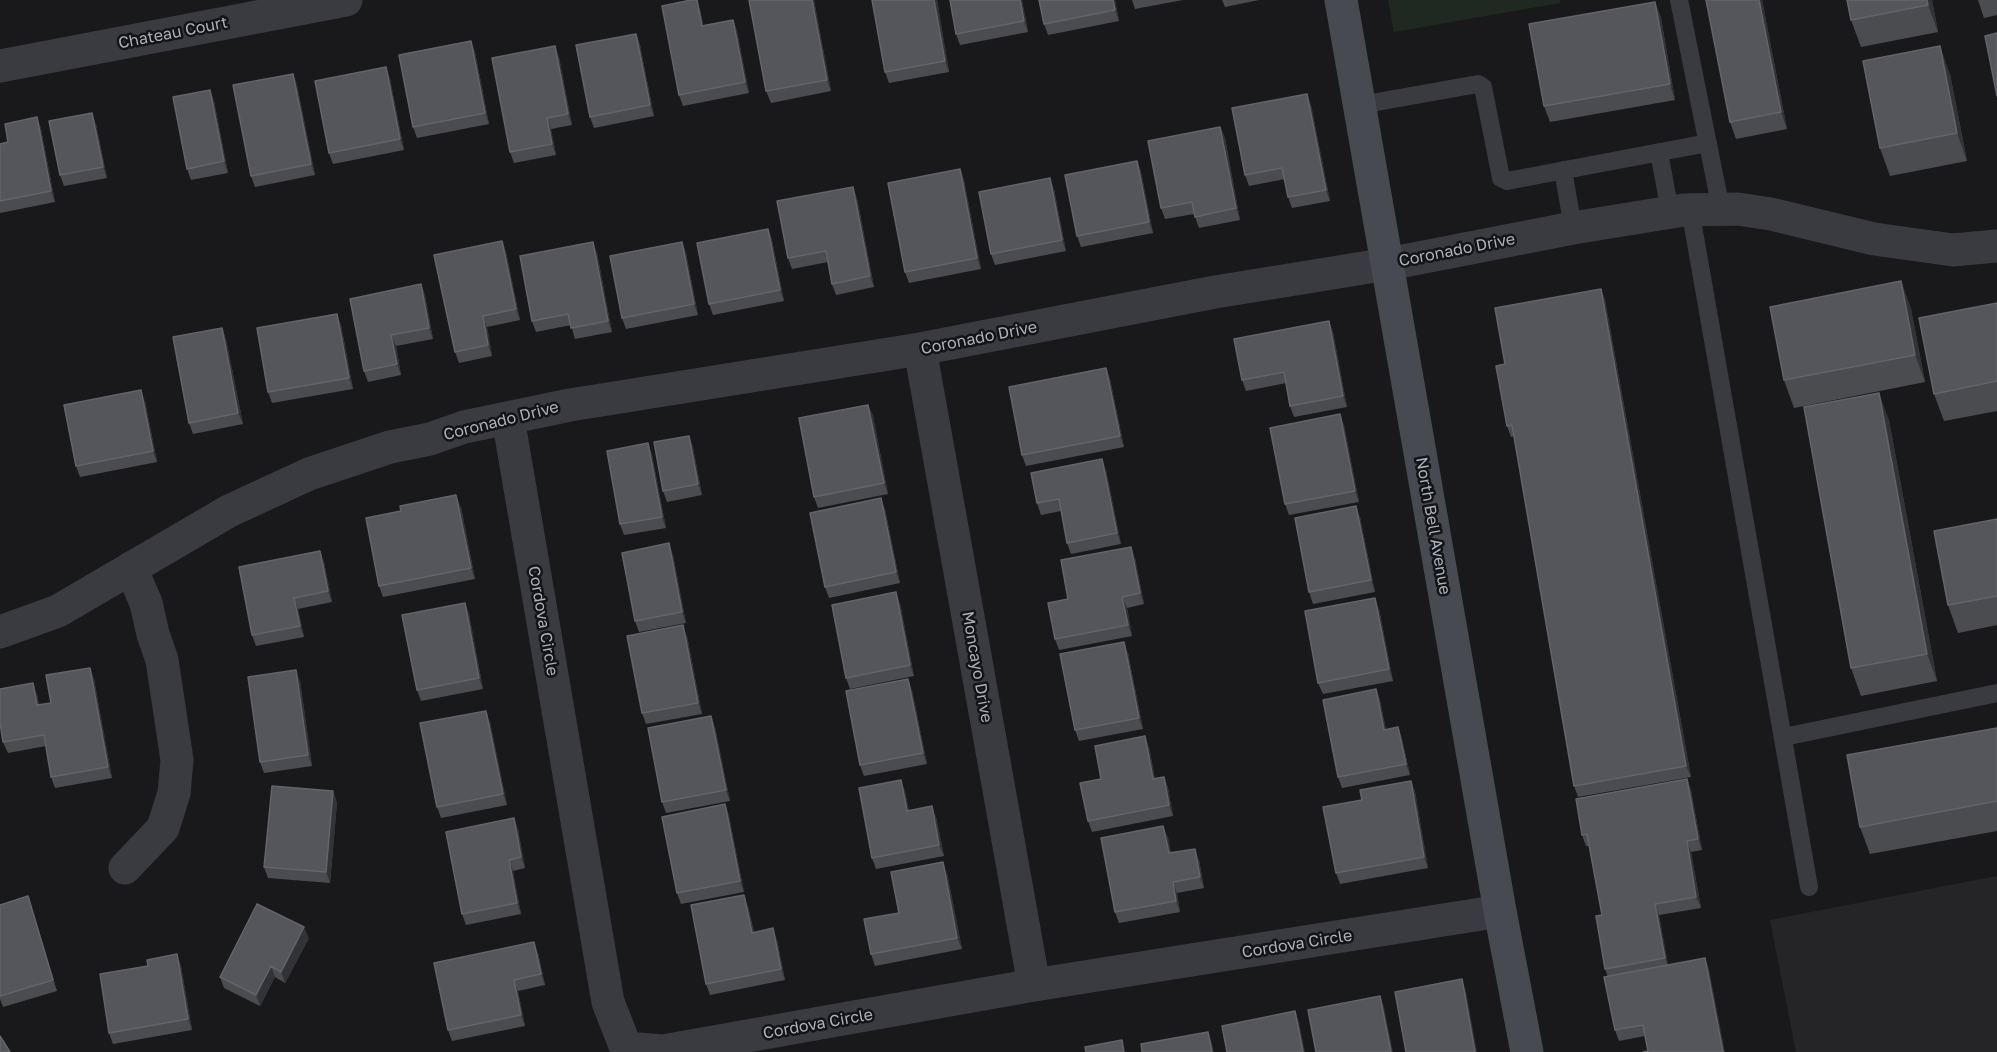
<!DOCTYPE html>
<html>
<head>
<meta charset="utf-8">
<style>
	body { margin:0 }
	canvas { display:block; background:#19191b }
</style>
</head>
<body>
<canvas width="1997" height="1052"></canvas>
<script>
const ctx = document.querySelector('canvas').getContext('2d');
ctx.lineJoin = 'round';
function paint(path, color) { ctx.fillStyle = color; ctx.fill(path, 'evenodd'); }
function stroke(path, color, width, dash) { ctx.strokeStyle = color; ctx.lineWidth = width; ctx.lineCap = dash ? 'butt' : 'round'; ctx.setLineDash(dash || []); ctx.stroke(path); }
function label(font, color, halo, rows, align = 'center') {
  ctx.font = font + ' "Golos Text",sans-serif'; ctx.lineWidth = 5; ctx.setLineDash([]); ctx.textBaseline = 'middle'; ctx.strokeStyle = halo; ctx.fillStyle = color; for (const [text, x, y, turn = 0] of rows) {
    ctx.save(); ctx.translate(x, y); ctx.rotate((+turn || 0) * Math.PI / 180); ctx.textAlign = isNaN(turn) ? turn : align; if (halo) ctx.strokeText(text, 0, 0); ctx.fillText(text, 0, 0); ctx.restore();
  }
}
const built = new Path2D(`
	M1997,876v176h-201l-26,-132z`);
const green = new Path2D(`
	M1388,0h172v3l-166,29z`);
const lane = new Path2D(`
	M1679,0l42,209
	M1360,105l118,-21 5,3 18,91 6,3 201,-38
	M1659,152l11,60
	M1563,170l10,58
	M1690,209l119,678
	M1784,737l213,-44`);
const street = new Path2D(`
	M0,66l346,-66
	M920,349l114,636
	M508,418l100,584 18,46 37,3 371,-66 466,-74
	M0,632l58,-21 171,-100 80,-37 81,-27 40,-8 34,-12 106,-22 350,-56 295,-57 173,-28 185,-36 111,-18 54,-1 33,5 103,25 79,11 44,-4
	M125,868l38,-40 11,-35 3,-33 -15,-100 -9,-26 -7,-31 -15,-35`);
const secondary = new Path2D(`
	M1341,0l159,911 27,141`);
const wall = new Path2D(`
	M749,0h65l17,91 -60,12 -5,-12z
	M872,0h65l12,72 -60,11 -4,-11z
	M1022,0l6,32 -68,13 -4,-11z
	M1115,0l4,21 -71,14 -4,-11z
	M1132,0h51l-48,9z
	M1222,0h37l-34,7z
	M1762,0l25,129 -51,10 -6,-17z
	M1847,0h85l6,32 -77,15 -10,-27z
	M1978,0h19v15l-13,3z
	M1655,2l6,16 14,82 -125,22 -6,-16z
	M700,10l3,15 30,-5 4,11 12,62 -66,13 -4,-11z
	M636,34l4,11 14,71 -60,12 -4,-11z
	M471,41l4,11 14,72 -72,14 -4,-11z
	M559,57l13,68 -21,4 5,26 -42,8 -4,-11z
	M386,67l4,12 14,71 -71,14 -4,-11z
	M293,74l4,11 18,90 -60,12 -4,-11z
	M1950,74l17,87 -77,15 -10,-28z
	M210,90l4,11 14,72 -37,7 -4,-11z
	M1311,105l19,96 -38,7 -4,-11 -3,-18 -36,7 -4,-11z
	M37,117l4,12 14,73 -55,11v-69l8,-2z
	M96,124l11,54 -43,8 -4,-11z
	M1220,127l5,11 15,82 -41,8 -5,-14 -29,5 -4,-11z
	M1137,161l4,11 12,61 -72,14 -4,-11z
	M960,169l4,11 17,89 -72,14 -4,-11z
	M1054,189l12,62 -71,14 -4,-11z
	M857,198l17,89 -38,8 -4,-11 -4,-22 -36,7 -4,-11z
	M768,229l4,11 12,61 -71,14 -4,-11z
	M502,241l4,11 14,68 -33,7 5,29 -33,7 -4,-11z
	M682,242l4,11 12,62 -72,14 -4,-11z
	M597,253l15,79 -37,7 -4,-14 -35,7 -4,-11z
	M1901,281l10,28 14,73 -131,26 -10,-28z
	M421,284l4,11 8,44 -37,7 5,29 -33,7 -4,-11z
	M1601,289l4,11 86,477 -113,20 -4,-11 -60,-350 -3,1 -4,-11 -2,-62z
	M1997,303v108l-53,10 -10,-27z
	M341,325l12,64 -81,14 -4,-11z
	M222,328l4,11 17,85 -50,10 -4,-11z
	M1333,332l14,75 -53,10 -4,-11 -4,-23 -40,8 -4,-11z
	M1106,368l4,11 14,68 -98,19 -4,-11z
	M145,401l12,61 -77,15 -4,-11z
	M868,405l5,11 15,78 -70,14 -4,-11z
	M1889,420l48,261 -76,15 -10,-28z
	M1344,425l15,77 -70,13 -4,-11z
	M689,436l4,11 9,48 -35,7 -4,-11z
	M648,443l4,12 14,73 -42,7 -4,-11z
	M1106,470l15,74 -50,10 -4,-11 -6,-32 -20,4 -4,-12z
	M461,507l14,72 -92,18 -4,-11z
	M885,509l15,74 -71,15 -4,-11z
	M1360,517l15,75 -62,12 -4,-12z
	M1997,519v106l-39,8 -10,-28z
	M673,555l13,68 -47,9 -4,-11z
	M1135,558l9,46 -17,4 5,28 -73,14 -4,-11 13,-40z
	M324,562l8,40 -34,7 6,28 -48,9 -4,-11z
	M465,603l4,11 14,75 -62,12 -4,-11z
	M900,603l14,73 -64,13 -4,-11z
	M1379,609l14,72 -70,13 -5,-11z
	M687,636l15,78 -56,10 -4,-11z
	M1128,653l15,76 -64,12 -4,-11z
	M94,679l18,99 -57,10 -4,-11 -5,-31 -38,7 -5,-11 34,-48 2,11 12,-2z
	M300,681l12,85 -48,7 -4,-11z
	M1376,689l4,11 6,30 12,-3 4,12 8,36 -68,13 -4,-11z
	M912,690l15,74 -63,12 -4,-11z
	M490,722l17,83 -66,13 -4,-11z
	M715,727l15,74 -64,12 -4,-11z
	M1997,728v103l-127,23 -10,-27z
	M1149,747l6,32 9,-2 4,11 5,28 -81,16 -4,-11 13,-42z
	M1687,779l4,11 11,60 -11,2 10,56 -42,7 9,50 41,4 -61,82 -3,-15 -26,5 -4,-11 -7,-53 -3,-8 -3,-54 -13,-69h-3l-4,-11z
	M1411,781l4,11 13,76 -88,16 -4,-11z
	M333,791l4,12 -7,80 -62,-5 -4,-11z
	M905,791l4,20 27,6 8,39 -68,13 -4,-11z
	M725,804l4,12 15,76 -63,12 -4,-11z
	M1163,826l5,12 3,15 28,7 5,28 -27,5 3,19 -61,11 -4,-11z
	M518,829l7,39 -12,3 8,43 -55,11 -4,-11z
	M947,873l15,76 -87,17 -4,-12 28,-41z
	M28,896l29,95 -54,16 -3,-8v-94z
	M748,906l6,26 23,8 8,40 -75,15 -4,-11z
	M309,938l-24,45 -10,-6 -15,29 -36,-18 -4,-11z
	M538,953l7,32 -27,6 7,35 -73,15 -4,-11z
	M177,954l4,12 11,64 -79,14 -4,-11 39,-67z`);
const shadedWall = new Path2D(`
	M697,0l3,10 6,27 -4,-11z
	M812,0h2l17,91 -4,-11z
	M934,0h3l12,72 -4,-11z
	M1020,0h2l6,32 -4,-11z
	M1113,0h2l4,21 -4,-11z
	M1759,0h3l25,129 -6,-17z
	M1927,0h5l6,32 -10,-27z
	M1655,2l6,16 14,82 -5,-16z
	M733,20l4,11 12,62 -4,-11z
	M636,34l4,11 14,71 -4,-11z
	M471,41l4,11 14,72 -4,-11z
	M555,46l4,11 13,68 -4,-11z
	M1940,46l10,28 17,87 -10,-28z
	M386,67l4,12 14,71 -4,-11z
	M293,74l4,11 18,90 -4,-11z
	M210,90l4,11 14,72 -4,-12z
	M1307,94l4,11 19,96 -4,-11z
	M92,113l4,11 11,54 -4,-11z
	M37,117l4,12 14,73 -4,-11z
	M547,118l4,11 5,26 -4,-11z
	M1220,127l5,11 15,82 -4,-12z
	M1137,161l4,11 12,61 -4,-11z
	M960,169l4,11 17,89 -4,-11z
	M1050,178l4,11 12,62 -4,-11z
	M853,187l4,11 17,89 -4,-11z
	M768,229l4,11 12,61 -4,-11z
	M502,241l4,11 14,68 -4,-11z
	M593,242l4,11 15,79 -4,-11z
	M682,242l4,11 12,62 -4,-11z
	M1901,281l10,28 14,73 -10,-27z
	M421,284l4,11 8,44 -4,-11z
	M1601,289l4,11 86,477 -5,-11z
	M337,314l4,11 12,64 -4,-11z
	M483,316l4,11 5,29 -4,-11z
	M1329,321l4,11 14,75 -4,-11z
	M222,328l4,11 17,85 -5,-11z
	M391,335l5,11 5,29 -4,-11z
	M1106,368l4,11 14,68 -4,-11z
	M141,390l4,11 12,61 -4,-11z
	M1879,393l10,27 48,261 -10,-27z
	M868,405l5,11 15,78 -4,-11z
	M1340,414l4,11 15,77 -4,-11z
	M689,436l4,11 9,48 -4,-11z
	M648,443l4,12 14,73 -4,-11z
	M1102,459l4,11 15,74 -4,-11z
	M456,495l5,12 14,72 -4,-11z
	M881,498l4,11 15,74 -4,-11z
	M1356,506l4,11 15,75 -4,-12z
	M669,543l4,12 13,68 -4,-11z
	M1131,547l4,11 9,46 -4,-11z
	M320,551l4,11 8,40 -4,-11z
	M896,592l4,11 14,73 -4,-11z
	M1122,597l5,11 5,28 -4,-11z
	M294,598l4,11 6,28 -4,-11z
	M1375,598l4,11 14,72 -4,-12z
	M465,603l4,11 14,75 -4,-11z
	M683,625l4,11 15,78 -4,-11z
	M1124,642l4,11 15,76 -4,-11z
	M90,668l4,11 18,99 -4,-11z
	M296,670l4,11 12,85 -4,-11z
	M908,679l4,11 15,74 -4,-11z
	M33,683l4,11 4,22 -4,-11z
	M1376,689l4,11 8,41 -4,-11z
	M486,711l4,11 17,83 -4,-11z
	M711,716l4,11 15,74 -4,-11z
	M1398,727l4,12 8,36 -4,-11z
	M1145,736l4,11 8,43 -4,-11z
	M1164,777l4,11 5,28 -4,-11z
	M1687,779l4,11 11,60 -4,-11z
	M901,780l4,11 6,31 -4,-11z
	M1411,781l4,11 13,76 -4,-11z
	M333,791l4,12 -7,80 -4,-11z
	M725,804l4,12 15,76 -4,-11z
	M932,806l4,11 8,39 -5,-11z
	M514,818l4,11 7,39 -4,-11z
	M1163,826l5,12 5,26 -4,-11z
	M1687,841l4,11 10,56 -5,-11z
	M1195,849l4,11 5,28 -4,-11z
	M509,860l4,11 8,43 -4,-11z
	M943,862l4,11 15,76 -5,-11z
	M1173,882l4,11 3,19 -4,-11z
	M744,895l4,11 8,38 -4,-11z
	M28,896l4,12 25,83 -4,-11z
	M1655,904l4,11 10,54 -4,-11z
	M304,927l5,11 -24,45 -4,-11z
	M773,928l4,12 8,40 -4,-11z
	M534,942l4,11 7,32 -4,-11z
	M177,954l4,12 11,64 -4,-11z
	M1705,958l4,11 16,83h-2z
	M271,966l4,11 -15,29 -4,-11z
	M1462,979l4,12 11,61h-2z
	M514,980l4,11 7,35 -4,-11z
	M1380,996l4,11 9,45h-2z
	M1295,1011l4,11 6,30h-2z
	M1208,1032l4,11 2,9h-2z`);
const building = new Path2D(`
	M691,0h6l5,26 31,-6 12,62 -66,13 -17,-89z
	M749,0h63l15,80 -61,11z
	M872,0h62l11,61 -60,11z
	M950,0h70l4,21 -68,13z
	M1039,0h74l2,10 -71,14z
	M1706,0h53l22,112 -51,10z
	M1847,0h80l1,5 -77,15z
	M1655,2l15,82 -126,22 -15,-82z
	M1997,33v63l-12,-60z
	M636,34l14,71 -60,12 -14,-72z
	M471,41l14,72 -72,14 -14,-72z
	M555,46l13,68 -21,4 5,26 -42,8 -18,-94z
	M1940,46l17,87 -77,15 -17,-87z
	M386,67l14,72 -71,14 -14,-72z
	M293,74l18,90 -60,12 -18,-91z
	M210,90l14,71 -37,8 -14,-72z
	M1307,94l19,96 -38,7 -6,-29 -37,7 -13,-67z
	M92,113l11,54 -43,8 -11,-54z
	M37,117l14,74 -51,10v-57l8,-2 -3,-18z
	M1220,127l16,81 -41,9 -3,-15 -31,6 -13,-67z
	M1137,161l12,61 -72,14 -12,-61z
	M960,169l17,89 -72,14 -17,-89z
	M1050,178l12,62 -71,14 -12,-62z
	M853,187l17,89 -38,8 -6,-33 -38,7 -11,-57z
	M768,229l12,61 -71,14 -12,-61z
	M502,241l14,68 -33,7 5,29 -33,7 -21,-97z
	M593,242l15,79 -37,7 -3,-14 -36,7 -12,-65z
	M682,242l12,62 -72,14 -12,-62z
	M1901,281l14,74 -131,25 -14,-73z
	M421,284l8,44 -38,7 6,29 -33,7 -14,-72z
	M1601,289l85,477 -112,20 -62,-361 -5,1 -11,-60 9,-2 -10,-56z
	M1997,303v78l-63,13 -15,-76z
	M337,314l12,64 -81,14 -11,-64z
	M1329,321l14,75 -53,10 -6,-34 -42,8 -8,-41z
	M222,328l16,85 -49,10 -16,-86z
	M1106,368l14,68 -98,19 -13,-68z
	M141,390l12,61 -77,15 -12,-61z
	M1879,393l48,261 -76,14 -47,-261z
	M868,405l16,78 -70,14 -15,-79z
	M1340,414l15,77 -70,13 -15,-76z
	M689,436l9,48 -35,7 -9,-49z
	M648,443l14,74 -42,7 -13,-73z
	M1102,459l15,74 -50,10 -8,-44 -22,4 -6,-30z
	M456,495l15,73 -92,18 -13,-68 35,-7 -1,-5z
	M881,498l15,74 -71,15 -15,-74z
	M1356,506l15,74 -62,12 -14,-74z
	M1997,519v77l-49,9 -14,-74z
	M669,543l13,69 -47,9 -13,-68z
	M1131,547l9,46 -18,4 6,28 -73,14 -7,-36 20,-4 -7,-39z
	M320,551l8,40 -34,7 6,28 -48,9 -13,-68z
	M896,592l14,73 -64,13 -14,-73z
	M1375,598l14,71 -71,14 -13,-72z
	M465,603l14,75 -62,12 -15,-75z
	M683,625l15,78 -56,10 -15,-77z
	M1124,642l15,76 -64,12 -15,-76z
	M90,668l18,99 -57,10 -7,-42 -41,7 -3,-19v-34l33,-6 4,22 14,-2 -5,-28z
	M296,670l12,85 -48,7 -12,-85z
	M908,679l15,74 -63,12 -14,-74z
	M1376,689l8,41 14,-3 8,37 -68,13 -15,-77z
	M486,711l17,83 -66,13 -17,-84z
	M711,716l15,74 -64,12 -14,-74z
	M1997,728v73l-137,26 -13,-72z
	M1145,736l8,43 11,-2 5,28 -81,16 -8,-38 21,-4 -6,-33z
	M1687,779l11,60 -11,2 9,56 -41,7 10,54 -60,11 -9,-53 6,-1 -15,-81 -5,1 -6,-36z
	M901,780l6,31 25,-5 7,39 -67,13 -13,-70z
	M1411,781l13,76 -88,16 -13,-66 39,-7 -2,-10z
	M272,786l61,5 -7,81 -62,-5z
	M725,804l15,77 -63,12 -15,-76z
	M514,818l7,39 -12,3 8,43 -55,11 -16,-82z
	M1163,826l6,27 26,-4 5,28 -27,5 3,19 -61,11 -14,-74z
	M943,862l14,76 -86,16 -7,-35 35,-6 -8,-41z
	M744,895l8,38 21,-5 8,41 -75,15 -15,-79z
	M28,896l25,84 -53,16v-91z
	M257,904l47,23 -23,45 -10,-6 -15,29 -36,-18z
	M534,942l7,32 -27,6 7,35 -73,15 -14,-67z
	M177,954l11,65 -79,14 -9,-59 48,-8 -1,-6z
	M1705,958l18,94h-80l5,-1 -5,-26 -28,5 -11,-53z
	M1462,979l13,73h-69l-11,-60z
	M1380,996l11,56h-75l-8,-42z
	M1295,1011l8,41h-76l-5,-26z
	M1208,1032l4,20h-70l-1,-8z
	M0,1036l10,16h-10z
	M1122,1040l2,12h-38l-1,-5z`);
const streetNames = [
	["Chateau Court",173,33,-11],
	["Coronado Drive",1457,250,-11],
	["Coronado Drive",979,338,-11],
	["Coronado Drive",501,421,-14],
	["North Bell Avenue",1433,526,80],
	["Cordova Circle",543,621,80],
	["Moncayo Drive",977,667,80],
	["Cordova Circle",1297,944,-9],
	["Cordova Circle",818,1024,-10]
];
paint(built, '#252528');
paint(green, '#202921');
stroke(lane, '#3a3b40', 18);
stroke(street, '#3a3b40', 33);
stroke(secondary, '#474a50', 33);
paint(wall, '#4a4c50');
paint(shadedWall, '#323336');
paint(building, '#55565c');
stroke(building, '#62646a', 1.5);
label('16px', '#abb0bb', '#141416', streetNames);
</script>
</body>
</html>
